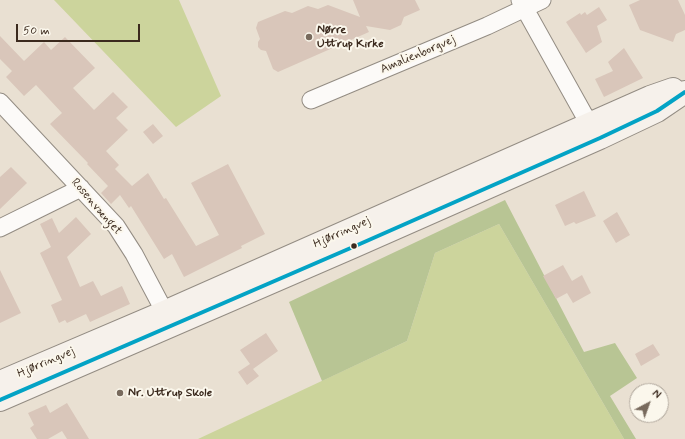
<!DOCTYPE html>
<html>
<head>
<meta charset="utf-8">
<style>
	body { margin:0 }
	#map { position:relative; width:685px; height:439px; overflow:hidden; background:#e9e0d2; font-family:Mynerve,sans-serif }
	canvas { display:block }
	.north { position:absolute; left:629px; top:383px; width:40px; height:40px; box-sizing:border-box; background:#fbf7ec; border:1px solid #aea59a; border-radius:50%; rotate:41deg; font-size:11px; font-weight:700; line-height:16px; text-align:center; color:#3b2a1e }
	.north::after { content:''; display:block; margin:auto; width:14px; height:18px; background:#786a5d; clip-path:polygon(50% 0,100% 100%,50% 72%,0 100%) }
	.scale { position:absolute; left:16px; top:24px; width:124px; height:18px; box-sizing:border-box; border:2px solid #3b2a1e; border-top:0; padding-left:5px; font-size:12px; line-height:14px; white-space:nowrap; color:#3b2a1e; -webkit-text-stroke:3px #fbf7ec; paint-order:stroke }
</style>
</head>
<body>
<div id="map">
<canvas width="685" height="439"></canvas>
<div class="north">N</div>
<div class="scale">50 m</div>
</div>
<script>
const ctx = document.querySelector('canvas').getContext('2d');
ctx.lineJoin = 'round';
function paint(path, color) { ctx.fillStyle = color; ctx.fill(path, 'evenodd'); }
function stroke(path, color, width, dash) { ctx.strokeStyle = color; ctx.lineWidth = width; ctx.lineCap = dash ? 'butt' : 'round'; ctx.setLineDash(dash || []); ctx.stroke(path); }
function label(font, color, halo, rows, align = 'center') {
  ctx.font = font + ' Mynerve,sans-serif'; ctx.lineWidth = 4; ctx.setLineDash([]); ctx.textBaseline = 'middle'; ctx.strokeStyle = halo; ctx.fillStyle = color; for (const [text, x, y, turn = 0] of rows) {
    ctx.save(); ctx.translate(x, y); ctx.rotate((+turn || 0) * Math.PI / 180); ctx.textAlign = isNaN(turn) ? turn : align; if (halo) ctx.strokeText(text, 0, 0); ctx.fillText(text, 0, 0); ctx.restore();
  }
}
const green = new Path2D(`
	M54,0h125l42,96 -45,31z
	M499,224l125,215h-426l209,-98 28,-88z`);
const forest = new Path2D(`
	M505,200l79,152 31,-9 22,35 -27,18 26,43h-12l-125,-215 -64,29 -28,88 -85,40 -33,-79z`);
const building = new Path2D(`
	M353,0h62l5,10 -16,7 -3,8 -11,5 -24,-4 3,6 -91,40 -5,-3 -7,-18 -5,-1 -3,-3v-5l2,-3 -4,-11 2,-6 27,-11 7,2 16,-7 10,3 10,-4 32,12z
	M640,0h38l7,15v15l-9,4 -3,8 -33,-12 -11,-25z
	M599,7l8,13 -10,6 5,16 -16,11 -20,-31 14,-9 1,2 4,-3 2,3z
	M0,36l24,25 20,-19 7,8 14,-13 30,31 -22,20 21,22 19,-18 15,15 -12,11 12,12 -22,21 13,14 -4,4 17,17 16,-13 16,26 2,-1 30,48 23,-11 -28,-52 37,-19 37,70 -24,12 1,2 -58,29 -12,-23 -8,5 -33,-53 -2,2 -9,-13 -9,9 -10,-11 7,-7 -21,-22 1,-1 -38,-39 12,-11 -26,-28 -12,11 -18,-19 6,-6 -12,-12z
	M624,48l19,30 -39,19 -9,-18 18,-8 -5,-9z
	M153,124l10,12 -10,8 -10,-12z
	M11,167l16,16 -27,26v-32z
	M584,191l12,25 -20,8 -2,-2 -9,4 -10,-21z
	M617,212l13,23 -14,8 -13,-22z
	M76,217l15,17 -24,23 13,30 13,-6 8,15 21,-10 8,18 -40,18 -4,-8 -19,9 -2,-3 -6,3 -8,-18 11,-5 -22,-47 11,-6 -11,-23 12,-6 7,15z
	M563,265l9,16 10,-6 9,18 -18,10 -6,-10 -11,6 -13,-23z
	M0,270l21,43 -21,10z
	M266,333l12,18 -25,18 6,7 -12,9 -9,-13 12,-8 -10,-14z
	M653,344l7,11 -19,11 -6,-12z
	M67,403l22,36h-22l-5,-8 -14,8h-11l-7,-11 4,-3 -6,-12 18,-8 4,8z`);
const street = new Path2D(`
	M520,0l63,113 14,20
	M311,100l176,-74 55,-26
	M0,102l116,124 18,28 36,68
	M0,228l81,-40`);
const secondary = new Path2D(`
	M0,382l164,-70 486,-215 23,-8
	M0,400l353,-153 247,-109 57,-27 28,-19`);
const bus1 = new Path2D(`
	M0,400l353,-153 247,-109 57,-27 28,-19`);
const markers = [
	[309,37,4,"#786a5d"],
	[354,246,3.5,"#3b2a1e"],
	[120,393,4,"#786a5d"]
];
const poiNames = [
	["Nørre",317,30],
	["Uttrup Kirke",317,44],
	["Nr. Uttrup Skole",128,393]
];
const streetNames = [
	["Amalienborgvej",418,55,-23],
	["Rosenvænget",96,207,49],
	["Hjørringvej",342,233,-24],
	["Hjørringvej",46,363,-23]
];
paint(green, '#ccd49c');
paint(forest, '#b8c594');
paint(building, '#d9c6ba');
stroke(street, '#938c83', 19);
stroke(secondary, '#938c83', 24);
stroke(street, '#fcfaf8', 17);
stroke(secondary, '#f6f1eb', 22);
stroke(bus1, '#03a3c5', 4);
for (const [x, y, r, color] of markers) { const dot = new Path2D(); dot.arc(x, y, r, 0, 2 * Math.PI); ctx.fillStyle = color; ctx.fill(dot); stroke(dot, '#fbf7ec', 1.5); }
label('bold 12px', '#3b2a1e', '#fbf7ec', poiNames, 'left');
label('12px', '#3b2a1e', '#fbf7ec', streetNames);
</script>
</body>
</html>
